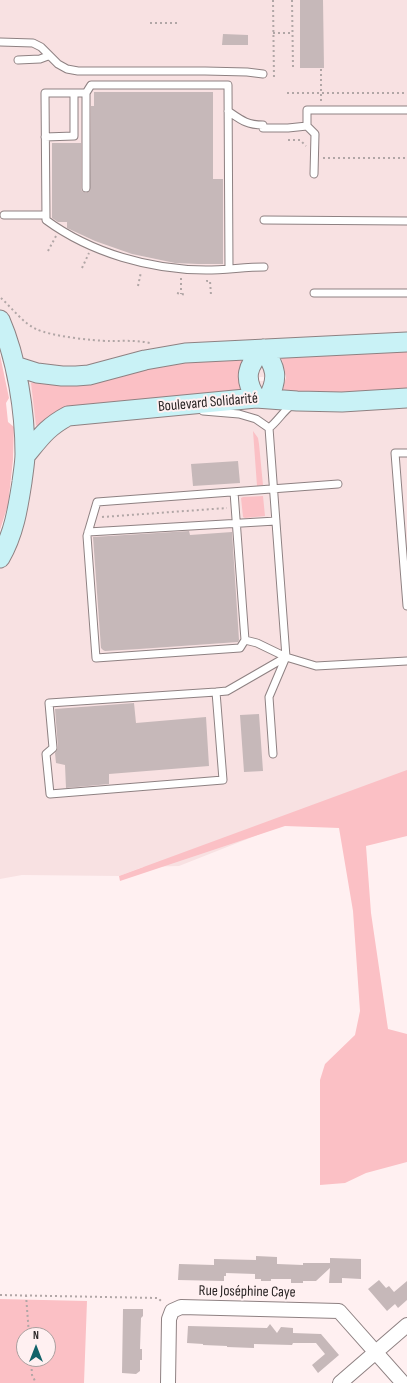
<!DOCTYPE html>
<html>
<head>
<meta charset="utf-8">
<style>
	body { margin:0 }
	#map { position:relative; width:407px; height:1383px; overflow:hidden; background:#fff0f1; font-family:"Sofia Sans Condensed",sans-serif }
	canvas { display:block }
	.north { position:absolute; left:16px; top:1327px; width:40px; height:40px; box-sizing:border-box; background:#fff0f1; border:1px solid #aa9f9f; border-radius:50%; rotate:0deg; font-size:11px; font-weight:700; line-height:16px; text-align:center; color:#2a2525 }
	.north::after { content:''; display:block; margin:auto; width:14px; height:18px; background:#126269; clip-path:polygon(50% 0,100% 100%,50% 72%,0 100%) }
</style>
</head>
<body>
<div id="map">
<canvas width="407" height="1383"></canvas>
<div class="north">N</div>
</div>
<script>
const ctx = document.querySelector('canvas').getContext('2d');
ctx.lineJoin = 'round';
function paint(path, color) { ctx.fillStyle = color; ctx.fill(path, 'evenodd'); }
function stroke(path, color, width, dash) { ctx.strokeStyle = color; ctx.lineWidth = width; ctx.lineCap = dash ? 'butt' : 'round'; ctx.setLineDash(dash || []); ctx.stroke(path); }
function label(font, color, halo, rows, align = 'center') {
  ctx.font = font + ' "Sofia Sans Condensed",sans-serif'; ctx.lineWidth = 4; ctx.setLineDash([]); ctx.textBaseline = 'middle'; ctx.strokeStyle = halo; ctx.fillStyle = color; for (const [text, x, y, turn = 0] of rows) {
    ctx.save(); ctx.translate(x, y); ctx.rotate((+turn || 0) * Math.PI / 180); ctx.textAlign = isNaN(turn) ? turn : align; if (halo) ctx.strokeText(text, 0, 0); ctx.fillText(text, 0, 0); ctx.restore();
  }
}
const built = new Path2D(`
	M0,0h407v363l-354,34 354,-27v406l-228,90 -36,1 -24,9 -97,-1 -22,4v-321l25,-102 -25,-136z`);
const green = new Path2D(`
	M407,350v42l-125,2 4,-17 -5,-22z
	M0,355l9,43 -3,5 2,19 6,5 -1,33 -5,45 -8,25z
	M247,357l-3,37 -204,34 -4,-3 -5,-42h7v-2l145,-20z
	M253,431l5,7 1,6 4,41 -6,1z
	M263,496l2,20 -20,2 -2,-1 -2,-19 2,-1z
	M407,770v66l-41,10 5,67 17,116 19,5v128l-41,11 -21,10 -25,2v-105l5,-16 30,-29 5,-24 -7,-100 -14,-83 -54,-2 -165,55 -1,-5z
	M0,1299l87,2 -3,82h-84zM24,1335h24v24h-24z`);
const building = new Path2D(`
	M300,0h23l1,68h-24z
	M223,34l25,1v10h-26z
	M94,92h119v87h10v85h-25l-23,-1 -43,-9 -37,-13 -28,-13v-6h-9l-6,-4v-75h29v45l1,3 4,2 4,-3 1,-84h3z
	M238,461l2,22 -47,3 -2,-22z
	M189,531l1,4 42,-3 7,108 -1,2 -99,7 -34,2 -2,-1 -2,-2 -8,-111z
	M134,703l2,20 70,-6 3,49 -100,8v10l-43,4 -1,-23 -9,-2 -1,-10 3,-5 -3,-39z
	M259,714l4,57 -19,1 -4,-57z
	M256,1256l21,1v7l26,1v-2h27v-5l31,1v20l-19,-1v5h-13l1,-15 -14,13h-13v2h-12v-4h-20v2h-10v-2h-6v-5l-29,-1v3h-2v5l-46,-1 1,-16 35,1v-6l42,1z
	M379,1280l7,8 3,-2 5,6 13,-11v19l-9,8 -3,-4 -8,7 -19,-22z
	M123,1309h20v7l-2,2 -1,31h2v11h-2v11l-4,3 -14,-1z
	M270,1324l7,9 4,-6 12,1v5l28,1 18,21 -21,18 -6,-8 13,-11 -9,-11h-23l-1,2 -38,-1v4l-27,-1v-1l-24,-1v-1l-16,-1 1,-17 79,2z`);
const path = new Path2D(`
	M273,0l1,78
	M292,0l1,67
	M150,23h28
	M273,33h19
	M287,93h120
	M321,101v-33
	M288,140h12l6,6
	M323,158h84
	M48,251l8,-15
	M82,268l7,-15
	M181,278v16
	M207,280v1h3l1,14
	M138,286l3,-14
	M177,293l9,2
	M1,298c11,10 22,25 35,31 14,7 57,12 74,12 13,0 26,-1 40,2
	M102,517l125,-9
	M0,1295l158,3 5,5
	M26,1295l3,40
	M31,1359l1,16 4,8`);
const lane = new Path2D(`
	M0,42l33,1 8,4 17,17 9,5 11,2h127l42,1 16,2
	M18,60l22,-1 8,-3
	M86,93v95
	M228,111c13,9 19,14 35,14
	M263,128h25l19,-2
	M45,137l29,-1v-43
	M314,174l1,-40 -8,-8v-16h100
	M4,215h42
	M264,220l143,1
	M229,269l-1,-184h-137l-5,8h-41l1,127c45,33 105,50 160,50 20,0 39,-3 58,-3
	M314,293h93
	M203,411l36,3 17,5 13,9 17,229 -17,40 4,57
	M269,428c9,-7 14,-17 24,-24
	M407,453h-12l12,153
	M234,492l11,148 -5,8 -144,10 -9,-122 10,-34 241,-18
	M88,532l188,-11
	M245,640l12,3 29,14 30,9 91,-5
	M216,692l7,88 -173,14 -4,-40 7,-6 -4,-45 167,-11 11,-1 59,-34`);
const street = new Path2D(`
	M168,1383l1,-64 3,-8 9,-4 158,4 64,72
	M340,1383l67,-58`);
const secondary = new Path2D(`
	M0,320c17,39 25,92 25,134 0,9 -2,19 -3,28 -4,26 -8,52 -22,76
	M263,349c13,18 16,29 5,49
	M15,366l22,7 25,3h14l13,-1 56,-15 40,-7 222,-11
	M256,398c-13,-20 -9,-32 7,-49
	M25,456c15,-18 22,-29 43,-40l188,-18 41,3 45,1 65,-4`);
const streetNames = [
	["Boulevard Solidarité",208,403,-5],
	["Rue Joséphine Caye",247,1292,1]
];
paint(built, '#f8e1e2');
paint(green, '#fbc0c5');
paint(building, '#c6b8b9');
stroke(lane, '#8e8182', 9);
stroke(street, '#8e8182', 16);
stroke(secondary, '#8e8182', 21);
stroke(path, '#b1a6a6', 2, [2, 3]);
stroke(lane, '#fff', 7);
stroke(street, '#fff', 14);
stroke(secondary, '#c9f2f6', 19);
label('15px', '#2a2525', '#fff0f1', streetNames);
</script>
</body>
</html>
